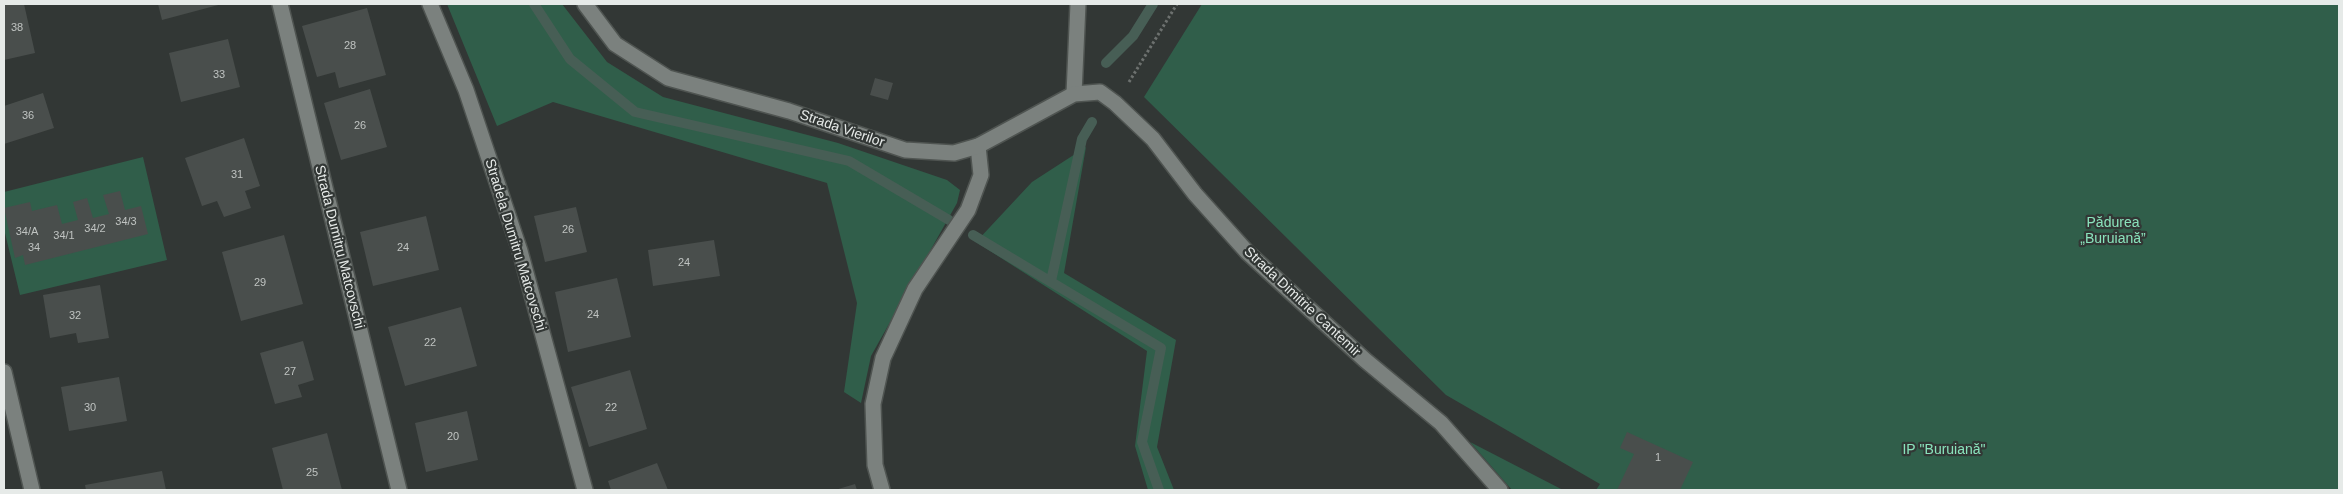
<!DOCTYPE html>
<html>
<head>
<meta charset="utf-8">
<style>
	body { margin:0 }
	#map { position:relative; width:2343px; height:494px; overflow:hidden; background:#323735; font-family:Arial,sans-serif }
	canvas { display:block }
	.frame { position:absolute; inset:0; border:5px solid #e6eae8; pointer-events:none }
</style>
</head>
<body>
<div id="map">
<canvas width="2343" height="494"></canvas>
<div class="frame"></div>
</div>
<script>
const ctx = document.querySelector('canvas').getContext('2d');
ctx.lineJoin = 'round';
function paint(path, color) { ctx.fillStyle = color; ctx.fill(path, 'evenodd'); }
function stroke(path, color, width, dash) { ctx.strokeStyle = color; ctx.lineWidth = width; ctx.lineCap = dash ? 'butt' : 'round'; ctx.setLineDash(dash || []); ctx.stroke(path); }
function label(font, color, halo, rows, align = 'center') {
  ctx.font = font + ' Arial,sans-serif'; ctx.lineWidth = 4.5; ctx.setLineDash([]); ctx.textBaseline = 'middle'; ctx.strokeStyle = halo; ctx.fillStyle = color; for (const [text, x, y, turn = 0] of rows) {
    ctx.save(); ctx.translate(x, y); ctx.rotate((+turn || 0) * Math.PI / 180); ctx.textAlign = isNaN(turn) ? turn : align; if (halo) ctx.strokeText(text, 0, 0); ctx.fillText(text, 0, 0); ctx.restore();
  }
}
const green = new Path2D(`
	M447,4h115l45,58 56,35 175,46 109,37 13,10 -3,13 -86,153 -10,47 -17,-11 13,-89 -30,-120 -274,-81 -56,24z
	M1202,4h1137v486h-743l4,-6 -154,-89 -302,-298z
	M1086,147l-22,126 112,67 -19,107 17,43h-26l-13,-44 12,-95 -171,-109 56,-60z
	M143,157l24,103 -147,35 -16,-66v-37z
	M1470,442l93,48h-51z`);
const stream = new Path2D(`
	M534,4l36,55 65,53 214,49 100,59
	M1106,63l27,-27 20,-32
	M973,235l188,113 -19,94 17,48
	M1051,281l31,-142 10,-17`);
const building = new Path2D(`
	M4,4h20l11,49 -31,7z
	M158,4h64l-60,16z
	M367,8l19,67 -47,13 -4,-16 -18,5 -15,-51z
	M228,39l12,48 -59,15 -12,-49z
	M875,78l18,5 -5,17 -18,-5z
	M370,89l17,58 -46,13 -17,-57z
	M43,93l11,35 -50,16v-38z
	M244,138l16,48 -15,5 6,17 -27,9 -7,-16 -15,5 -17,-48z
	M120,191l5,19 16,-4 7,28 -123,31 -2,-10 -8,3 -11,-50 26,-6 2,9 25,-6 5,19 16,-4 -5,-18 14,-4 6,20 16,-4 -6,-19z
	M576,207l11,45 -42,10 -11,-46z
	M426,216l13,54 -66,16 -13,-54z
	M284,235l19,69 -62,17 -19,-69z
	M714,240l6,36 -67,10 -5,-36z
	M617,278l14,59 -63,15 -13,-60z
	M100,285l9,53 -31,5 -2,-10 -26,5 -7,-43z
	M461,307l16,59 -72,20 -17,-59z
	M303,341l11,39 -16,5 4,12 -27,7 -15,-51z
	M630,370l17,59 -58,18 -18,-60z
	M119,377l8,44 -58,10 -8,-44z
	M467,411l11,49 -52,12 -11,-49z
	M1627,432l66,30 -13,28h-63l17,-36 -14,-6z
	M327,433l15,57h-59l-11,-42z
	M657,463l11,27h-57l-3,-9z
	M162,471l4,19h-80l-1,-5z
	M855,484l2,6h-22z`);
const path = new Path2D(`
	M1129,82l48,-78`);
const service = new Path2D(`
	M1074,94l4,-90
	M882,490l-7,-25 -2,-61 10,-46 32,-69 53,-79 13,-35 -3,-29`);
const minor = new Path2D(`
	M280,4l119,486
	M430,4l36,86 54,161 65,239
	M585,4l30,40 53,34 121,33 116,39 49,3 24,-7 96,-52 26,-2 15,11 38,36 42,55 52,58 118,108 76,63 59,67
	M4,372l28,118`);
const numberNames = [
	["38",17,28],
	["28",350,46],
	["33",219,75],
	["36",28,116],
	["26",360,126],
	["31",237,175],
	["34/3",126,222],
	["34/2",95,229],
	["26",568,230],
	["34/A",27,232],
	["34/1",64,236],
	["34",34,248],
	["24",403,248],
	["24",684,263],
	["29",260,283],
	["24",593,315],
	["32",75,316],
	["22",430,343],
	["27",290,372],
	["30",90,408],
	["22",611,408],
	["20",453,437],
	["1",1658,458],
	["25",312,473]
];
const streetNames = [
	["Strada Vierilor",842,129,19],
	["Stradela Dumitru Matcovschi",515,245,73],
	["Strada Dumitru Matcovschi",339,247,76],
	["Strada Dimitrie Cantemir",1302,302,43]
];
const parkNames = [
	["Pădurea",2113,223],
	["„Buruiană”",2113,239],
	["IP \"Buruiană\"",1944,450]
];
paint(green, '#305e4a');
stroke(stream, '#475e55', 10);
paint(building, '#494e4c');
stroke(service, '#4f5451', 18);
stroke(minor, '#4f5451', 18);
stroke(path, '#6d716f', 3, [2.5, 2.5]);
stroke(service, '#7b817e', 15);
stroke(minor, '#7b817e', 15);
label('11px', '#bfc3c1', null, numberNames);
label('14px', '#e6eae8', '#323735', streetNames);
label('14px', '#8ae3bc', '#323735', parkNames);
</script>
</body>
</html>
